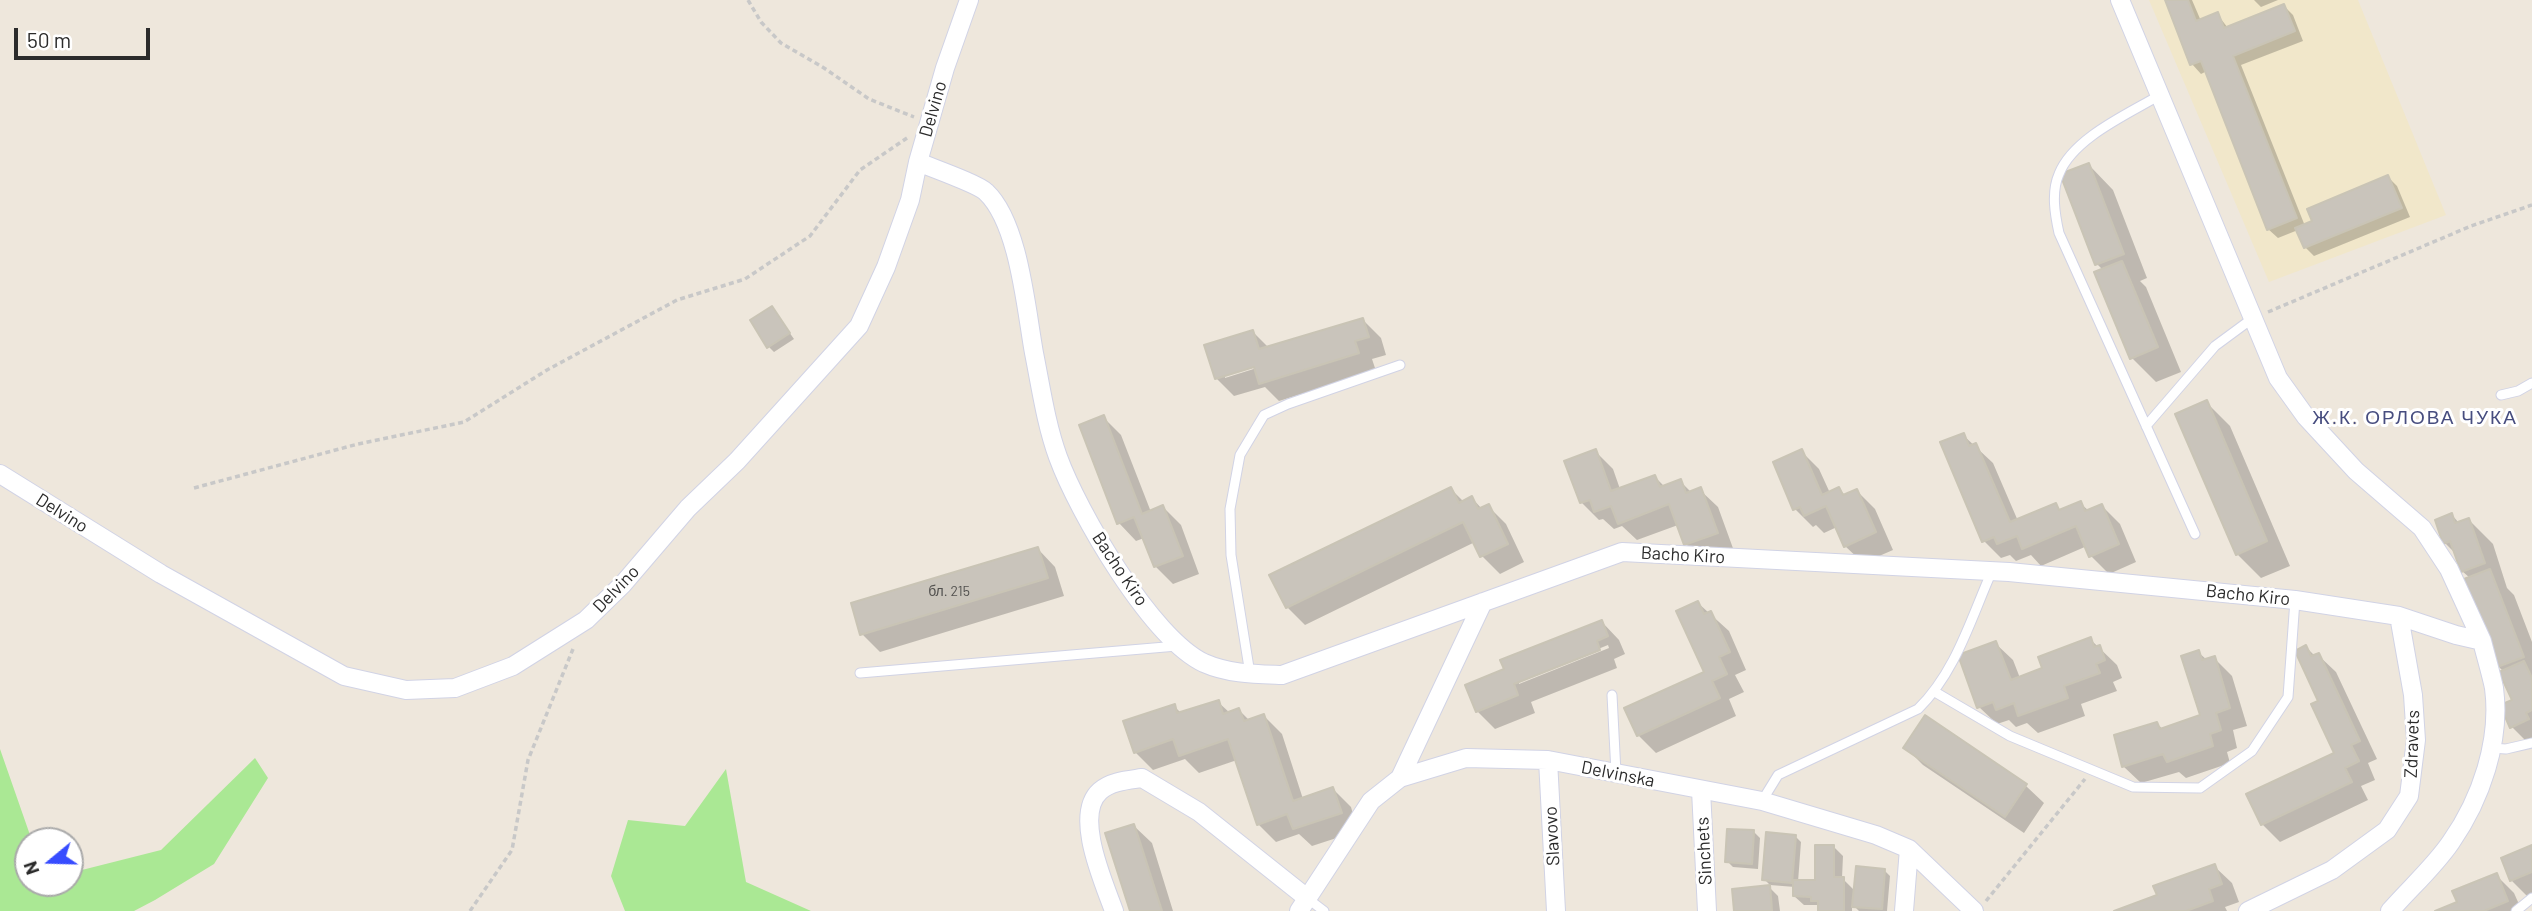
<!DOCTYPE html>
<html>
<head>
<meta charset="utf-8">
<style>
	body { margin:0 }
	#map { position:relative; width:2532px; height:911px; overflow:hidden; background:#eee7dc; font-family:Barlow,sans-serif }
	canvas { display:block }
	.north { position:absolute; left:14px; top:827px; width:70px; height:70px; box-sizing:border-box; background:#fff; border:2px solid #aaa; border-radius:50%; rotate:251deg; font-size:19px; font-weight:700; line-height:28px; text-align:center; color:#2b2b2b }
	.north::after { content:''; display:block; margin:auto; width:24px; height:32px; background:#374cff; clip-path:polygon(50% 0,100% 100%,50% 72%,0 100%) }
	.scale { position:absolute; left:14px; top:28px; width:136px; height:32px; box-sizing:border-box; border:4px solid #2b2b2b; border-top:0; padding-left:9px; font-size:21px; line-height:24px; white-space:nowrap; color:#2b2b2b; -webkit-text-stroke:5px #fff; paint-order:stroke }
</style>
</head>
<body>
<div id="map">
<canvas width="2532" height="911"></canvas>
<div class="north">N</div>
<div class="scale">50 m</div>
</div>
<script>
const ctx = document.querySelector('canvas').getContext('2d');
ctx.lineJoin = 'round';
function paint(path, color) { ctx.fillStyle = color; ctx.fill(path, 'evenodd'); }
function stroke(path, color, width, dash) { ctx.strokeStyle = color; ctx.lineWidth = width; ctx.lineCap = dash ? 'butt' : 'round'; ctx.setLineDash(dash || []); ctx.stroke(path); }
function label(font, color, halo, rows, align = 'center') {
  ctx.font = font + ' Barlow,sans-serif'; ctx.lineWidth = 6; ctx.setLineDash([]); ctx.textBaseline = 'middle'; ctx.strokeStyle = halo; ctx.fillStyle = color; for (const [text, x, y, turn = 0] of rows) {
    ctx.save(); ctx.translate(x, y); ctx.rotate((+turn || 0) * Math.PI / 180); ctx.textAlign = isNaN(turn) ? turn : align; if (halo) ctx.strokeText(text, 0, 0); ctx.fillText(text, 0, 0); ctx.restore();
  }
}
const education = new Path2D(`
	M2149,0h209l88,215 -177,67z`);
const green = new Path2D(`
	M0,749l30,86 5,6h-7v42h42v-10l91,-23 94,-92 13,20 -54,86 -59,36 -21,11h-134z
	M726,769l20,113 65,29h-186l-14,-35 17,-56 57,6z`);
const shadow = new Path2D(`
	M2166,0h26l9,21 16,-7 11,14 56,-22 9,9 10,26 -62,24 64,161 83,-49 9,9 13,31 -96,39 -9,-9 -7,-17 -20,8 -10,-9 -61,-158 -6,3 -9,-10z
	M2254,0h24l-17,7z
	M2089,165l24,25 34,88 -7,3 6,6 35,85 -25,10 -24,-24 -29,-88 -6,-6z
	M772,308l22,31 -20,13 -5,-5z
	M1363,320l18,18 5,17 -14,4 4,12 -97,30 -14,-14 -31,9 -17,-17 -10,-33 46,-14 16,16zM1262,363l1,3 -38,12v-4z
	M2206,402l24,24 60,140 -29,12 -24,-24z
	M1103,417l18,18 30,77 12,-5 18,18 18,49 -26,10 -18,-18 -11,-28 -8,3 -17,-18z
	M1963,435l30,28 25,58 38,-16 5,6 19,-8 9,8 13,-5 18,18 16,38 -27,12 -18,-18 -4,-10 -46,20 -10,-11 -15,6 -6,-6 -9,3 -17,-17z
	M1595,451l18,18 7,20 35,-12 10,10 15,-6 12,12 8,-3 18,17 16,44 -31,11 -17,-18 -8,-19 -41,15 -15,-14 -8,3 -11,-10 -4,1 -18,-18z
	M1802,452l17,17 11,24 9,-4 7,7 11,-5 18,18 18,41 -30,13 -18,-17 -8,-19 -13,6 -8,-8 -3,2 -18,-18z
	M1451,489l13,13 8,-4 10,11 6,-3 18,18 18,38 -24,12 -18,-18 -7,-14 -170,83 -18,-18z
	M2452,515l7,8 10,-3 24,24 14,44 7,7 18,47v105l-20,-20 2,-26 -10,-29 -6,-6 -28,-88 -8,-7 -5,-16 -12,-12z
	M1038,549l17,18 9,29 -184,56 -18,-18z
	M1698,603l31,28 17,39 -11,5 9,17 -15,7 7,17 -80,37 -18,-18 68,-62z
	M1602,622l17,18 6,14 -11,5 3,9 -86,34 4,11 -40,16 -18,-18 29,-41zM1608,645l1,3 -90,36v-3z
	M2090,639l27,26 5,13 -9,4 4,9 -36,13 4,12 -47,17 -11,-10 -11,4 -7,-7 -12,4 -18,-17 16,-64 18,17 7,18 25,-9z
	M2306,647l9,9 3,-1 18,17 41,87 -9,4 7,17 -14,6 7,14 -88,42 -18,-18 74,-71z
	M2198,652l9,8 7,-2 18,18 15,50 -14,4 4,18 -10,4 3,11 -44,15 -7,-6 -38,11 -18,-17 34,-42 6,5 40,-13z
	M1218,702l12,11 9,-3 11,11 14,-5 18,18 21,65 30,-10 18,18 7,24 -46,15 -13,-12 -23,8 -18,-18 -21,-64 -38,13 -14,-14 -32,11 -18,-18 39,-46 8,8z
	M1925,718l101,68 18,17 -20,30 -101,-68 -18,-18z
	M1134,826l18,17 21,68h-42z
	M1754,832l6,6 -2,31 -25,-2 -6,-6z
	M1795,836l6,6 -3,40h19l17,-35 9,9 -1,22 13,13 29,-21 6,6 -3,35h-28l-7,-7v7h-33l-2,-6h-13l-10,-9 1,-9 -25,-2 -6,-6z
	M2532,847v50l-3,1 -18,-18z
	M2214,866l18,17 7,19 -14,5 2,4h-110l42,-15z
	M2496,875l18,18 8,18h-82l19,-8z
	M1769,887l9,9 2,15h-44z`);
const building = new Path2D(`
	M2165,0h23l8,21 22,-9 6,16 60,-24 11,27 -62,25 64,162 -30,12 -66,-169 -11,4z
	M2089,163l35,91 -29,11 -35,-91z
	M2388,175l14,33 -98,40 -9,-20 17,-7 -5,-12z
	M2122,261l36,86 -28,12 -36,-87z
	M772,306l18,27 -23,15 -17,-28z
	M1363,318l6,19 -14,4 4,12 -100,31 -5,-17 -39,12 -11,-34 49,-15 6,19z
	M2207,400l60,141 -31,14 -61,-141z
	M1104,415l38,99 21,-9 20,51 -29,11 -20,-50 -17,7 -38,-99z
	M1964,433l5,13 7,-3 34,79 46,-19 3,7 22,-9 4,10 17,-7 17,40 -30,13 -13,-31 -54,23 -5,-13 -20,8 -3,-7 -12,5 -42,-100z
	M1596,449l15,42 44,-16 5,12 21,-8 5,14 15,-6 17,46 -34,12 -15,-41 -51,20 -7,-18 -17,6 -4,-12 -10,3 -16,-42z
	M1802,449l20,46 17,-8 4,8 14,-6 19,43 -32,15 -18,-41 -22,10 -4,-9 -7,3 -20,-48z
	M1451,487l8,16 13,-7 6,13 11,-5 19,40 -28,13 -17,-35 -177,86 -17,-33z
	M2452,513l3,10 14,-5 16,45 -24,9 -11,-31 -7,3 -8,-24z
	M1038,547l10,31 -188,57 -9,-32z
	M2490,569l34,88 -27,10 -33,-88z
	M1698,601l6,13 7,-3 19,41 -11,5 8,17 -15,7 8,17 -83,38 -13,-28 80,-36 -28,-61z
	M1602,620l6,16 -11,5 3,9 -86,34 4,11 -42,17 -11,-27 39,-16 -4,-9z
	M2091,637l3,10 6,-2 5,15 -9,4 4,9 -36,13 4,12 -50,18 -4,-13 -18,7 -3,-8 -16,6 -19,-53 38,-14 15,39 31,-12 -4,-11z
	M2306,645l5,11 8,-3 41,88 -9,4 8,16 -14,7 7,14 -91,43 -15,-31 88,-41 -23,-49 7,-3 -23,-50z
	M2199,650l3,10 13,-4 15,52 -14,5 5,17 -11,4 3,12 -46,16 -4,-8 -41,13 -8,-32 43,-13 3,7 40,-14 -19,-59z
	M2524,661l8,17v32l-6,3 3,6 -19,9 -10,-23 12,-5 -13,-28z
	M1219,700l4,14 16,-6 5,13 20,-7 29,87 40,-14 9,26 -49,16 -6,-15 -30,11 -29,-86 -49,17 -6,-17 -39,14 -11,-32 52,-17 2,9z
	M1925,715l102,69 -22,33 -102,-69z
	M1134,824l5,15 23,72h-32l-25,-78z
	M1727,829l27,1 -2,34 -27,-2z
	M1766,832l30,3 -4,48 -30,-3z
	M1815,845h19v32h10v34h-26v-10h-7v-4l-18,-1v-16h22z
	M2532,845v27l-22,9 -9,-23z
	M2215,864l7,20 -13,5 4,12 -27,10h-72l43,-16 -4,-9z
	M1856,866l29,3 -3,40 -30,-2z
	M2497,873l11,28 -24,10h-49l22,-9 -5,-11z
	M1770,885l2,26h-38l-2,-22z`);
const path = new Path2D(`
	M748,0l13,22 20,21 43,25 45,31 45,18
	M2268,312l203,-86 61,-21
	M194,488l164,-44 106,-22 83,-52 130,-70 68,-21 65,-43 50,-66 47,-32
	M1986,901l99,-122
	M470,911l42,-61 16,-90 45,-111`);
const service = new Path2D(`
	M2160,95c-32,19 -87,43 -101,79 -8,18 -4,41 0,59l136,301
	M2501,395l17,-4 14,-8
	M2146,426l69,-80 38,-28
	M860,673l317,-27
	M1250,674l-19,-119 -1,-46 10,-54 24,-40 24,-11 112,-39
	M1935,692l75,44 123,51 67,1 52,-37 36,-54 7,-97
	M1612,695l4,78
	M2491,748l15,1 26,-6
	M1762,801l16,-26 140,-66c38,-37 53,-91 74,-138
	M1307,898l17,13
	M2516,911l16,-13`);
const minor = new Path2D(`
	M2120,0l158,378 28,39 50,54 66,57 27,41 33,72
	M918,162c14,6 60,22 68,30 33,31 40,117 48,161 7,35 12,71 24,104 20,55 93,181 146,206 25,11 51,11 78,12l340,-123 387,20 286,28 104,16 57,19 26,6c4,16 9,32 12,47 7,53 -13,111 -43,154 -17,25 -41,46 -61,69
	M0,474l161,100 183,102 62,14 49,-2 58,-22 73,-46 37,-36 65,-76 49,-47 122,-135 27,-59 24,-67 8,-38 27,-94 24,-68
	M1548,760l8,151
	M1400,778l83,-176
	M1701,790l6,121
	M1114,911c-10,-28 -41,-96 -14,-120 11,-10 29,-11 42,-13l57,34 108,86
	M1299,911l72,-110 29,-23 66,-20 82,2 214,41 114,34 33,14 65,62
	M1904,911l5,-62
	M2248,911l84,-41 55,-40 22,-34 7,-56 -3,-45 -14,-79`);
const numberNames = [
	["бл. 215",949,591]
];
const streetNames = [
	["Delvino",933,109,-74],
	["Delvino",62,513,32],
	["Bacho Kiro",1683,555,3],
	["Bacho Kiro",1120,569,56],
	["Delvino",616,589,-46],
	["Bacho Kiro",2248,595,6],
	["Zdravets",2412,744,-88],
	["Delvinska",1618,774,11],
	["Slavovo",1552,836,-93],
	["Sinchets",1704,851,-93]
];
const neighbourhoodNames = [
	["Ж.К. ОРЛОВА ЧУКА",2415,418]
];
paint(education, '#f1e7ca');
paint(green, '#aae894');
paint(shadow, '#0003');
paint(building, '#c9c4bb');
stroke(building, '#c9c4b5', 2);
stroke(service, '#d1d3e5', 11);
stroke(minor, '#d1d3e5', 20);
stroke(path, '#c8c8c8', 3.5, [5, 3.5]);
stroke(service, '#fff', 9);
stroke(minor, '#fff', 18);
label('14px', '#52514f', null, numberNames);
label('18px', '#2b2b2b', '#fff', streetNames);
ctx.letterSpacing = '2px';
label('19px', '#474d7f', '#fff', neighbourhoodNames);
ctx.letterSpacing = '0px';
</script>
</body>
</html>
